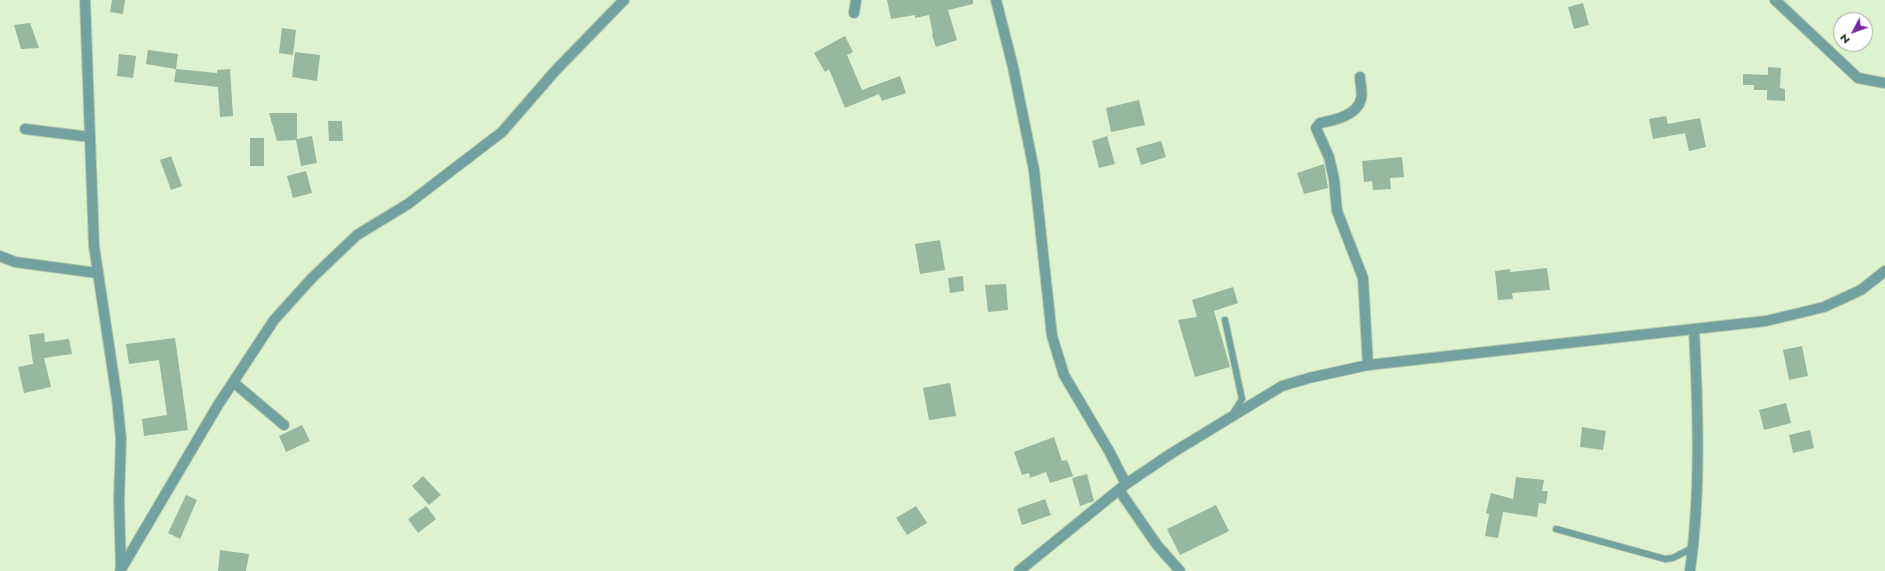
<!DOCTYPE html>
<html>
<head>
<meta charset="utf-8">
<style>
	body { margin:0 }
	#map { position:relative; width:1885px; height:571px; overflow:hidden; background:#ddf3cf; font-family:Jost,sans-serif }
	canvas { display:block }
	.north { position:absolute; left:1833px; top:12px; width:40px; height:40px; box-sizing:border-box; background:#fff; border:1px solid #a1a59f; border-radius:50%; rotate:229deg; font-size:11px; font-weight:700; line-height:16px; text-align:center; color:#151d10 }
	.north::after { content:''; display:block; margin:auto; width:14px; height:18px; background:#782a9b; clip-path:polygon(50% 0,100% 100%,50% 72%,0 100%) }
</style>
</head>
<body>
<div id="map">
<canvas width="1885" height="571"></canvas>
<div class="north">N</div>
</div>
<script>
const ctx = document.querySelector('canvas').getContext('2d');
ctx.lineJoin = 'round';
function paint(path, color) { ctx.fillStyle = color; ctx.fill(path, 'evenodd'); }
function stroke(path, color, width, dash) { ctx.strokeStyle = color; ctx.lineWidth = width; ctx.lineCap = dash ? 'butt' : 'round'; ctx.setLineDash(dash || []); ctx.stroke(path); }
const building = new Path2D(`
	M112,0h13l-2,14 -13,-2z
	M887,0h86v4l-25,6 9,30 -21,7 -4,-12 1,-1 -4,-19 -14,3v-3l-24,4z
	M1583,3l6,22 -15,4 -6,-22z
	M30,23l9,25 -18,1 -7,-24z
	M282,28l14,2 -3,25 -14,-2z
	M845,36l8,16 -6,3 15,35 38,-14 6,17 -24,8 -3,-7 -34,14 -16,-39 -4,3 -11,-19z
	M148,50l30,4 -2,15 -30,-5z
	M295,52l25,3 -3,26 -25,-4z
	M119,54l17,2 -3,22 -16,-2z
	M1768,67l13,1 -1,20 5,1v12l-18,-1v-10h-13v-5h-11v-11l25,1z
	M176,69l41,4v-3l13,-1 3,47 -13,1 -2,-30 -44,-5z
	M1139,100l6,25 -34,7 -5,-24z
	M269,113h28v26l15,-3 5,27 -16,3 -5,-26 -19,1z
	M1666,116l2,8 32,-6 6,29 -17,4 -4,-18 -32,6 -4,-20z
	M328,121h14l1,20h-14z
	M1107,136l8,28 -16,4 -7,-27z
	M250,138h14v28h-14z
	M1161,141l5,16 -25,8 -5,-17z
	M171,156l11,30 -11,4 -11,-30z
	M1402,157l2,20 -14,1 1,11 -18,1 -1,-9 -8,1 -2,-21z
	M1324,164l4,24 -24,6 -7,-21z
	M306,171l6,22 -19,5 -6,-22z
	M940,240l5,30 -25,4 -5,-30z
	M1547,268l3,22 -38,3 1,6 -15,1 -3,-29 15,-2v3z
	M963,276l1,15 -14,2 -2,-15z
	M1006,284l2,26 -20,2 -3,-27z
	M1233,287l5,16 -24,8 16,56 -35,10 -17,-57 19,-3 -5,-17z
	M44,333l1,9 24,-3 3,15 -28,4 7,29 -27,6 -6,-26 15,-3 -4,-29z
	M175,338l13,92 -44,6 -2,-17 25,-4 -8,-55 -30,4 -3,-20z
	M1802,346l6,30 -19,4 -6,-30z
	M950,383l6,33 -27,4 -6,-32z
	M1786,403l5,20 -27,7 -5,-20z
	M302,425l8,16 -24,11 -7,-16z
	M1582,427l24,4 -3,19 -23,-3z
	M1810,430l4,18 -21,5 -4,-18z
	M1054,437l8,24 5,-1 6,16 -23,7 -4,-11 -16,6 -1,-5 -7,2 -8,-23z
	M1087,474l7,27 -14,5 -8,-28z
	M423,476l18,19 -12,10 -17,-19z
	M1516,477l28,3 -2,11h6l-2,13 -7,-1 -2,14 -34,-5 -5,26 -13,-2 4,-22 -3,-1 5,-20 22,6z
	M186,495l11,5 -17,39 -12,-6z
	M1045,499l6,16 -29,10 -5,-16z
	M1216,505l13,26 -49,24 -13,-26z
	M426,506l10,13 -18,14 -10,-14z
	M916,506l11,17 -20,12 -11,-17z
	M220,550l29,4 -3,17h-28z`);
const service = new Path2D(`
	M1225,320l17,79 -10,16
	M1556,529l109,30 8,-1 19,-10`);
const minor = new Path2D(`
	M85,0l9,246 23,153 4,40 -2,62 2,68
	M996,0l17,67 21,103 18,166 12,39 45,76 17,33
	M1775,0l83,78 27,5
	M854,13l2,-13
	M1360,77c0,7 3,15 1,22 -4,17 -27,21 -41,24l-4,5 13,29 5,22 3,32 26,67 5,87
	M25,129l65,8
	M0,256l15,6 82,11
	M233,382l51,43
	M1119,490l38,55 23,26
	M120,571l98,-166 56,-85 38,-42 45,-43 51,-31 94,-72 54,-62 68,-70
	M1690,571c11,-80 8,-162 4,-242`);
const tertiary = new Path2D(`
	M1019,571l107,-87 46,-31 110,-67 27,-8 59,-13 398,-44 58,-14 37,-17 24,-19`);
paint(building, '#95b89f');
stroke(service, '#b9ccad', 8);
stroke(minor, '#b9ccad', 12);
stroke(tertiary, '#b9ccad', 12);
stroke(service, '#73a19f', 6);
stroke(minor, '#73a19f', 10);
stroke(tertiary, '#73a19f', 10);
</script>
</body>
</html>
